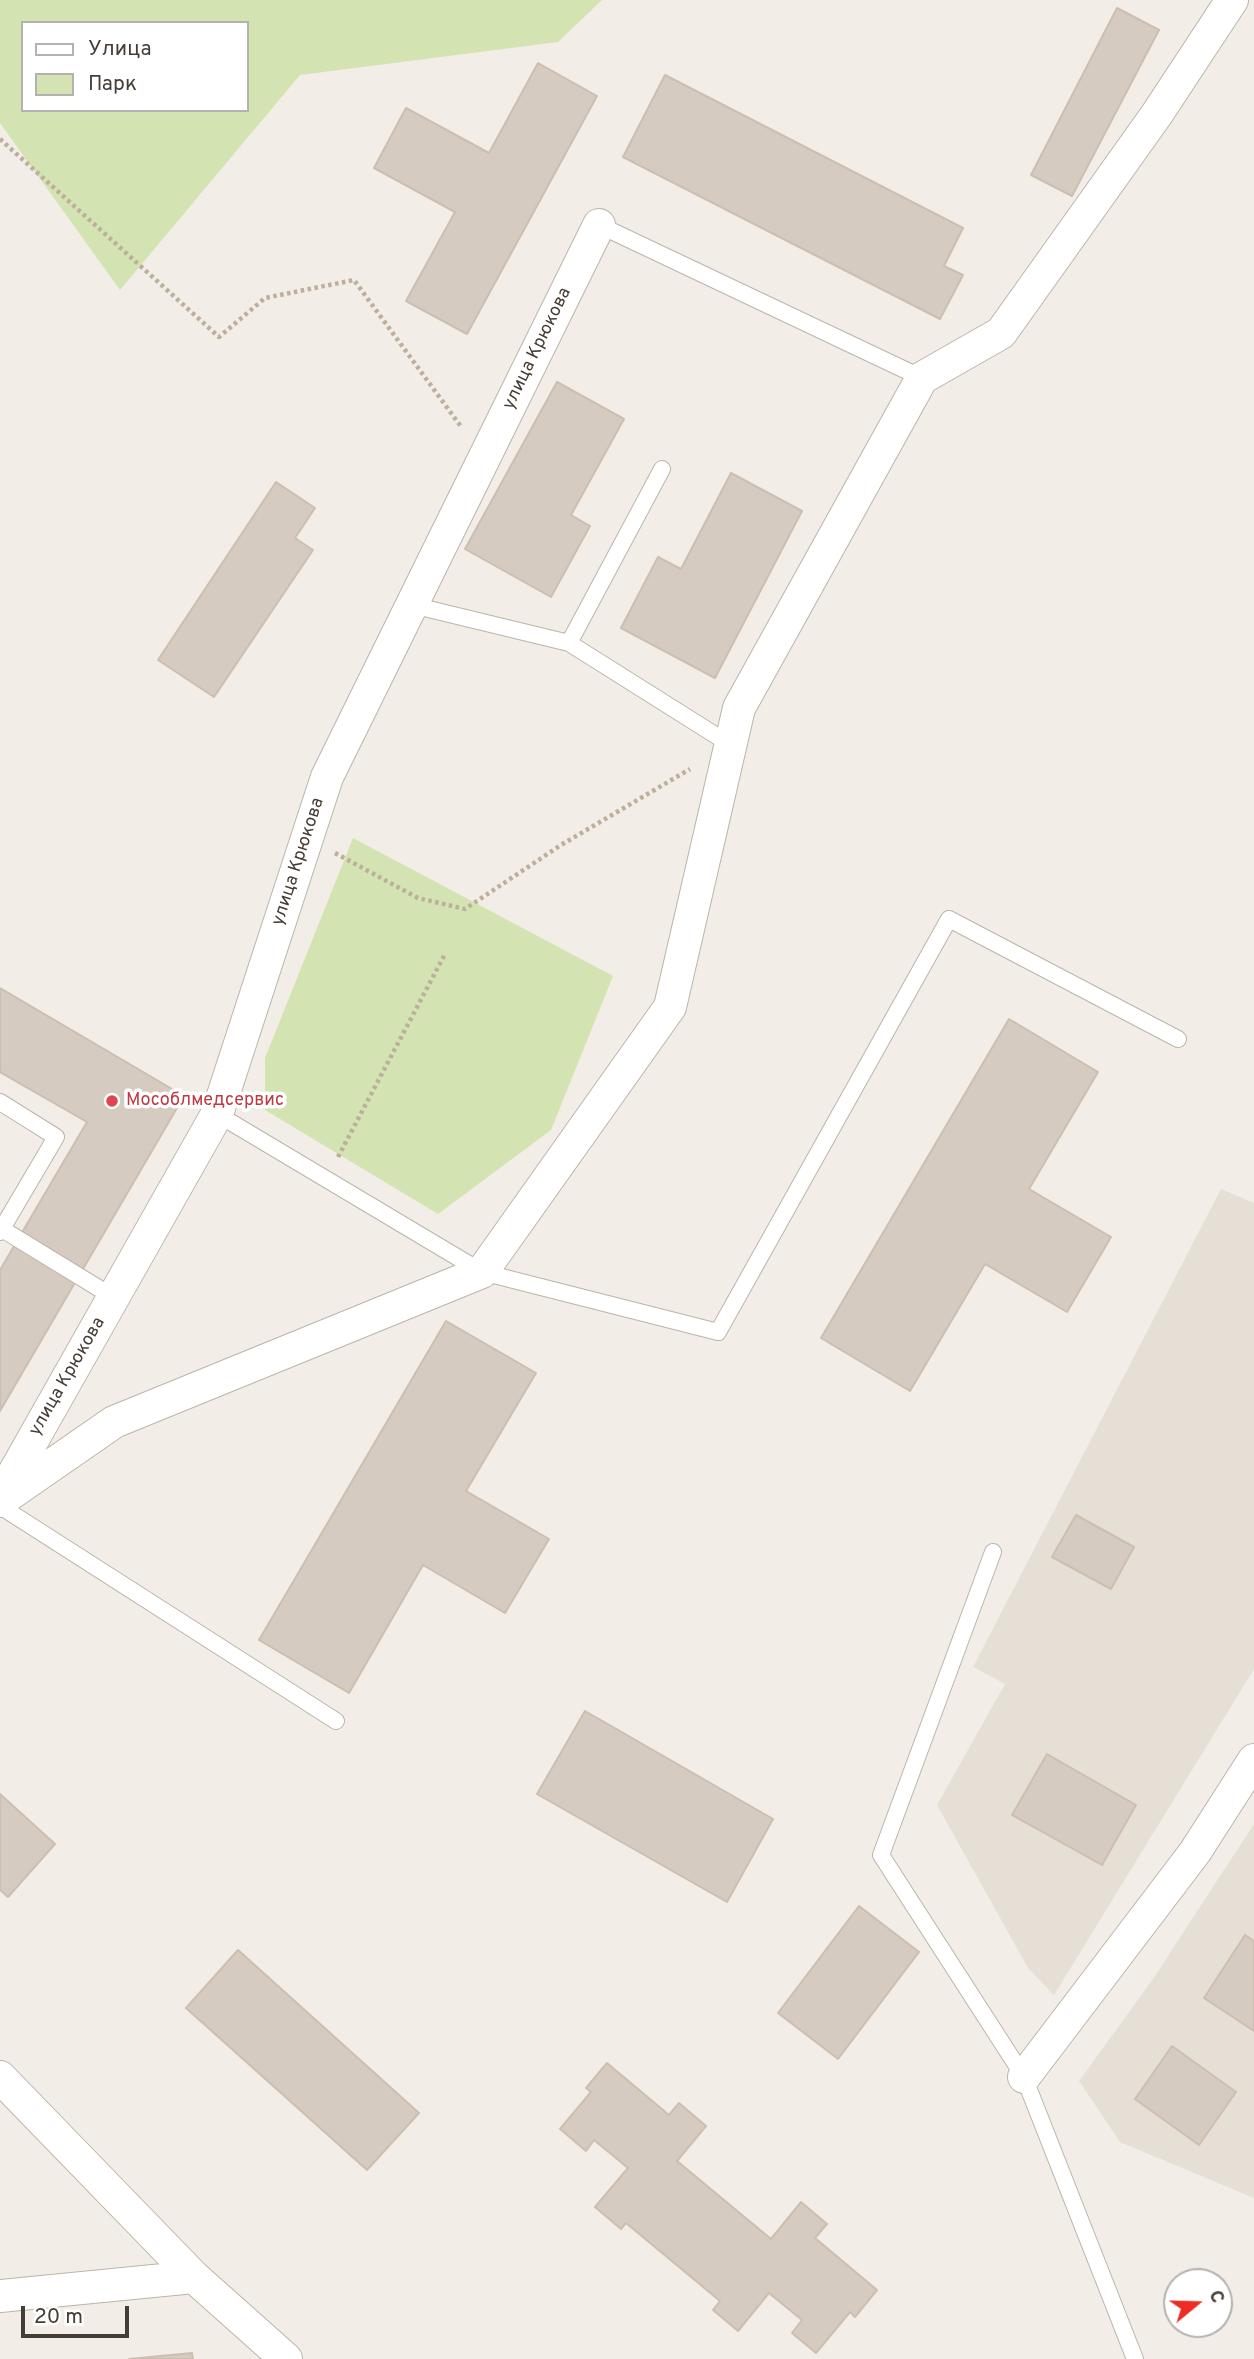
<!DOCTYPE html>
<html>
<head>
<meta charset="utf-8">
<style>
	body { margin:0 }
	#map { position:relative; width:1254px; height:2359px; overflow:hidden; background:#f2ede7; font-family:Overpass,sans-serif }
	canvas { display:block }
	.legend { position:absolute; left:21px; top:21px; width:228px; height:91px; box-sizing:border-box; background:#fff; border:2px solid #b5b1af; margin:0; padding:9px 12px; list-style:none; font-size:21px; color:#453d36 }
	.legend li { display:flex; align-items:center; gap:14px; height:35px }
	.legend b { width:35px; border:2px solid #b5b1af }
	.north { position:absolute; left:1163px; top:2268px; width:70px; height:70px; box-sizing:border-box; background:#fff; border:2px solid #b5b1af; border-radius:50%; rotate:71deg; font-size:19px; font-weight:700; line-height:28px; text-align:center; color:#453d36 }
	.north::after { content:''; display:block; margin:auto; width:24px; height:32px; background:#ed2c23; clip-path:polygon(50% 0,100% 100%,50% 72%,0 100%) }
	.scale { position:absolute; left:21px; top:2306px; width:108px; height:32px; box-sizing:border-box; border:4px solid #453d36; border-top:0; padding-left:9px; font-size:21px; line-height:24px; white-space:nowrap; color:#453d36; -webkit-text-stroke:5px #fff; paint-order:stroke }
</style>
</head>
<body>
<div id="map">
<canvas width="1254" height="2359"></canvas>
<ul class="legend">
<li><b style="height:9px;background:#fff"></b>Улица</li>
<li><b style="height:19px;background:#d3e4b2"></b>Парк</li>
</ul>
<div class="north">С</div>
<div class="scale">20 m</div>
</div>
<script>
const ctx = document.querySelector('canvas').getContext('2d');
ctx.lineJoin = 'round';
function paint(path, color) { ctx.fillStyle = color; ctx.fill(path, 'evenodd'); }
function stroke(path, color, width, dash) { ctx.strokeStyle = color; ctx.lineWidth = width; ctx.lineCap = dash ? 'butt' : 'round'; ctx.setLineDash(dash || []); ctx.stroke(path); }
function label(font, color, halo, rows, align = 'center') {
  ctx.font = font + ' Overpass,sans-serif'; ctx.lineWidth = 7; ctx.setLineDash([]); ctx.textBaseline = 'middle'; ctx.strokeStyle = halo; ctx.fillStyle = color; for (const [text, x, y, turn = 0] of rows) {
    ctx.save(); ctx.translate(x, y); ctx.rotate((+turn || 0) * Math.PI / 180); ctx.textAlign = isNaN(turn) ? turn : align; if (halo) ctx.strokeText(text, 0, 0); ctx.fillText(text, 0, 0); ctx.restore();
  }
}
const residential = new Path2D(`
	M1221,1189l33,14v466l-200,326 -26,-27 -91,-163 68,-121 -32,-17z
	M1254,1824v374l-134,-56 -41,-61 74,-102z`);
const green = new Path2D(`
	M0,0h602l-44,42 -258,33 -180,215 -120,-167zM23,23h224v87h-224z
	M353,838l260,138 -62,154 -113,84 -173,-104v-52z`);
const building = new Path2D(`
	M1117,8l42,22 -87,166 -41,-21z
	M538,63l59,33 -130,238 -61,-33 49,-89 -81,-44 32,-60 83,45z
	M665,75l298,153 -19,38 19,9 -23,44 -317,-162z
	M557,382l67,37 -53,96 19,11 -39,71 -86,-48z
	M731,473l71,38 -87,167 -94,-50 37,-71 23,12z
	M276,482l39,26 -20,30 18,12 -99,147 -56,-37z
	M0,988l184,108 -184,315v-141l87,-148 -87,-50z
	M1009,1019l89,53 -69,117 82,48 -44,75 -82,-48 -75,127 -89,-53z
	M446,1321l90,52 -70,118 83,48 -44,74 -82,-48 -74,128 -90,-53z
	M1076,1515l58,32 -23,42 -59,-32z
	M585,1711l188,108 -46,83 -190,-108z
	M1047,1754l89,51 -34,60 -90,-50z
	M0,1794l55,50 -47,53 -8,-7z
	M859,1906l60,46 -81,107 -60,-46z
	M1245,1935l9,6v90l-50,-33z
	M238,1950l181,163 -52,57 -181,-162z
	M1172,2046l64,46 -37,53 -64,-46z
	M607,2063l62,52 10,-12 27,23 -29,35 94,78 30,-37 26,22 -12,14 62,52 -22,27 -5,-5 -34,41 -24,-20 10,-13 -33,-27 -31,38 -25,-21 7,-9 -94,-78 -5,6 -26,-22 33,-39 -34,-28 -8,11 -26,-22 31,-37 -5,-4z
	M192,2353l1,6h-64z`);
const path = new Path2D(`
	M0,139l219,198 46,-39 89,-18 108,148
	M335,853l83,45 47,11 96,-64 129,-76
	M338,1157l107,-203`);
const lane = new Path2D(`
	M599,225l323,153
	M662,469l-93,174 162,102
	M412,605l157,38
	M0,1102l56,35 -56,95
	M217,1114l265,158 236,60 231,-413 229,120
	M2,1229l111,68
	M0,1506l336,215
	M993,1552l-112,303 143,222 111,282`);
const street = new Path2D(`
	M1,1496l216,-382 110,-337 272,-552
	M0,1501l114,-79 368,-150 188,-265 69,-299 183,-330 79,-45 156,-219 75,-114
	M0,2077l194,200 92,82
	M1024,2077l171,-225 59,-92
	M0,2296l194,-19`);
const markers = [
	[112,1101,7,"#e0444e"]
];
const streetNames = [
	["улица Крюкова",538,349,-64],
	["улица Крюкова",299,862,-72],
	["улица Крюкова",68,1377,-60]
];
const healthNames = [
	["Мособлмедсервис",126,1101]
];
paint(residential, '#e6dfd5');
paint(green, '#d3e4b2');
paint(building, '#d6cbc0');
stroke(building, '#cdbfb0', 2);
stroke(lane, '#bdb4aa', 18);
stroke(street, '#bdb4aa', 34);
stroke(path, '#beae9c', 4.5, [3.5, 3.5]);
stroke(lane, '#fff', 16);
stroke(street, '#fff', 32);
for (const [x, y, r, color] of markers) { const dot = new Path2D(); dot.arc(x, y, r, 0, 2 * Math.PI); ctx.fillStyle = color; ctx.fill(dot); stroke(dot, '#fff', 2.5); }
label('18px', '#453d36', '#fff', streetNames);
label('18px', '#be3a42', '#fff', healthNames, 'left');
</script>
</body>
</html>
